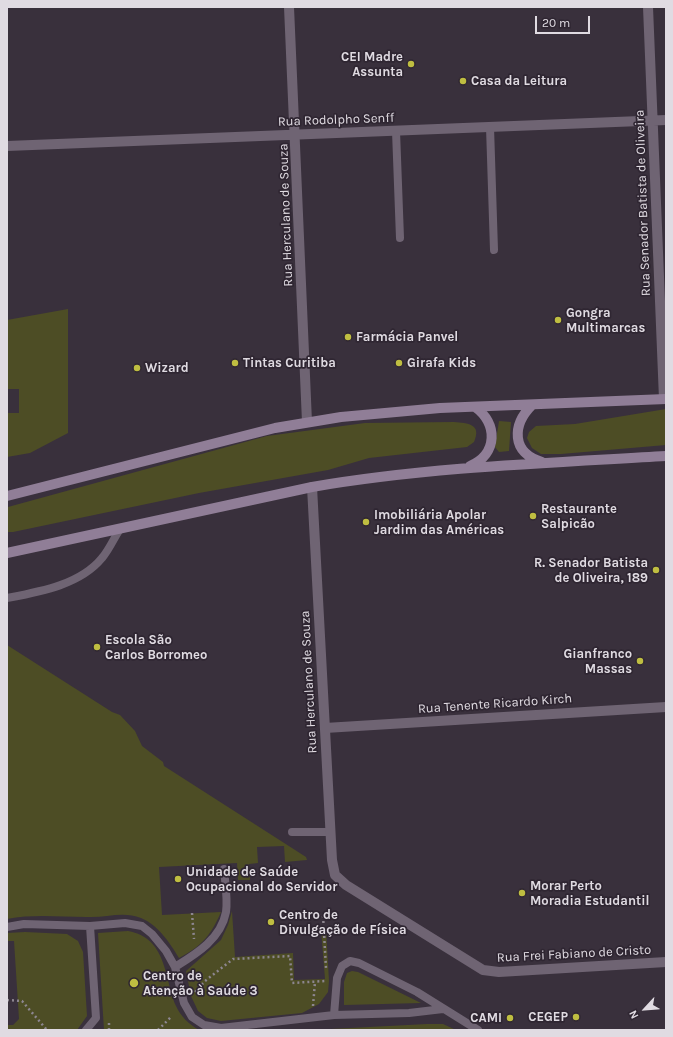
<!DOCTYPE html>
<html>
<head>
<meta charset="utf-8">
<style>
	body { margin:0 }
	#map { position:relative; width:673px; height:1037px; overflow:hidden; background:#39303c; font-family:Karla,sans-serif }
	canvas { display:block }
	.frame { position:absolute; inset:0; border:8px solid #e0dbe2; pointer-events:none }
	.north { position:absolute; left:625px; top:989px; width:40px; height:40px; -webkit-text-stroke:3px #2f2632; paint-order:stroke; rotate:244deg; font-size:11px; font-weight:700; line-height:16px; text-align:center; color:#e0dbe2 }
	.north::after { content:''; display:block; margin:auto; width:14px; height:18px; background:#e0dbe2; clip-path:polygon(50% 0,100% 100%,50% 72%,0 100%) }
	.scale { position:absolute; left:535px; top:16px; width:55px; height:18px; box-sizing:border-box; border:2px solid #e0dbe2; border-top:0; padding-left:5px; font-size:12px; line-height:14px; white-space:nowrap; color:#e0dbe2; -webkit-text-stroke:3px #2f2632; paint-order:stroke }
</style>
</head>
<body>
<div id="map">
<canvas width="673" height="1037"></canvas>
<div class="frame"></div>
<div class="north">N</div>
<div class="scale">20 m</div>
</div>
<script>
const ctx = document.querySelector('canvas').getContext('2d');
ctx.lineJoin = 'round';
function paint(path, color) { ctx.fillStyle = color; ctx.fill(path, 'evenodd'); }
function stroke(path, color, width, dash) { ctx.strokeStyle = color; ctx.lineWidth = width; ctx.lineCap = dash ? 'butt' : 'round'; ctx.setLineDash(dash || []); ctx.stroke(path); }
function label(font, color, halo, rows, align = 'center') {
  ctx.font = font + ' Karla,sans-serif'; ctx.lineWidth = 3.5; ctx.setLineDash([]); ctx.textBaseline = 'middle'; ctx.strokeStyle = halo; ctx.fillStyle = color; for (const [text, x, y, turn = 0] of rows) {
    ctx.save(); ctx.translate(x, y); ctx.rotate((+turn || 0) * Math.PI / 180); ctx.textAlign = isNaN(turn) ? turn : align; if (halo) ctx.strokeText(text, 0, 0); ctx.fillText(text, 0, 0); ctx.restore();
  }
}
const green = new Path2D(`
	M68,309v124l-38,20 -23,4v-44h12v-24h-12v-69z
	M666,409v36l-105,9h-20l-9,-6 -5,-10 2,-6 7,-6 39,-2z
	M499,421l12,1 -2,29 -10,1 -4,-5z
	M454,422c14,1 28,2 20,20l-7,5 -98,11 -41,12 -129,23 -186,39h-6l1,-25 259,-71 98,-13z
	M7,645l105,67 8,3 15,16 7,15 21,16 1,4 142,91 1,3 -22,2 -1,-16 -27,1 1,16 -9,1 1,16h-12l-1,-17 -78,4 3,48 59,-3c-10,23 -19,34 -42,46 -9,-15 -21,-33 -38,-40 -18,-7 -35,0 -54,-1 -27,0 -54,-3 -80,2z
	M232,911l3,46 58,-4 1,27 31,-1 -4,-50h5l3,52 -1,11 -9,12 -17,9 -81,8 -14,-3 -9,-7 -7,-15 -5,-25 35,-31 7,-15z
	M128,931c39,7 36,46 48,75 5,11 13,18 23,24h-95l-6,-97z
	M25,932l42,2 11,7 5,11 4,64 -10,14h-70v-5h6l6,-6 -5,-78h-7v-8z
	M352,971l6,1 63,31 -77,2v-23l3,-9z
	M427,1024h16l13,6h-144z`);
const path = new Path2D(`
	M192,913l2,26
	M309,915h14l3,53
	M195,992l10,-11 28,-22 57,-3 2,27 33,-2
	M7,1000l15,1 25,29
	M313,1006l2,-24
	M109,1023v7
	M158,1030l14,-14`);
const lane = new Path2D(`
	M490,127l4,123
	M396,131l4,107
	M7,598c32,-6 73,-13 95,-40 7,-8 12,-20 18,-29
	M292,832h38
	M7,927l17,-3 66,2
	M175,967c21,-13 46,-28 51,-55 2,-13 -1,-30 -2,-43
	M334,1015l3,-37 5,-12 8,-5 9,2 58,29 61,38
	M86,1030l10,-12 -6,-92 35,-3 17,3 10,8 14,17 9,16 9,36 8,14 12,8 17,3 113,-13 75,-2 34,-4`);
const street = new Path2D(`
	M289,7l18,415
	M648,7l16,392
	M7,146l659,-26
	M312,487l20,373 3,15 11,10 137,85 16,2 167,-10
	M325,728l341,-21`);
const secondary = new Path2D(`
	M532,405c-20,20 -21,48 10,57
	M470,466c28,-12 28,-43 5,-59
	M7,496l268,-68 66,-11 99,-9 226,-9
	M7,553l305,-66c117,-20 236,-24 354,-31`);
const markers = [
	[411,64,4,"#bfbe41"],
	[463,81,4,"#bfbe41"],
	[558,320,4,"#bfbe41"],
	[348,337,4,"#bfbe41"],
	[235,363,4,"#bfbe41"],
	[399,363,4,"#bfbe41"],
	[137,368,4,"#bfbe41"],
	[533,516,4,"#bfbe41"],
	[366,522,4,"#bfbe41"],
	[656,570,4,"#bfbe41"],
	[97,647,4,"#bfbe41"],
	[640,661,4,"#bfbe41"],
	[178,879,4,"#bfbe41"],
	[522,893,4,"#bfbe41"],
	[271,922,4,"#bfbe41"],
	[134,983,5,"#bfbe41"],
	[576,1017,4,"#bfbe41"],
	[510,1018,4,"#bfbe41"]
];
const poiNames = [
	["CEI Madre",403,57,"right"],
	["Assunta",403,72,"right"],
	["Casa da Leitura",471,81],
	["Gongra",566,313],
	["Multimarcas",566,328],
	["Farmácia Panvel",356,337],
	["Tintas Curitiba",243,363],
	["Girafa Kids",407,363],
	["Wizard",145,368],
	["Restaurante",541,509],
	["Salpicão",541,524],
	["Imobiliária Apolar",374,515],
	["Jardim das Américas",374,530],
	["R. Senador Batista",648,563,"right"],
	["de Oliveira, 189",648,578,"right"],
	["Escola São",105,640],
	["Carlos Borromeo",105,655],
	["Gianfranco",632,654,"right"],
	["Massas",632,669,"right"],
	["Unidade de Saúde",186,872],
	["Ocupacional do Servidor",186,887],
	["Morar Perto",530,886],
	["Moradia Estudantil",530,901],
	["Centro de",279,915],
	["Divulgação de Física",279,930],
	["Centro de",143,976],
	["Atenção à Saúde 3",143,991],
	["CEGEP",568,1017,"right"],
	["CAMI",502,1018,"right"]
];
const streetNames = [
	["Rua Rodolpho Senff",336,120,-2],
	["Rua Senador Batista de Oliveira",643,203,-92],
	["Rua Herculano de Souza",286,215,-92],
	["Rua Herculano de Souza",309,682,-93],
	["Rua Tenente Ricardo Kirch",495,704,-4],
	["Rua Frei Fabiano de Cristo",574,954,-3]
];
paint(green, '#4d4d25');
stroke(path, '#8d8690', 2.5, [2, 3]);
stroke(lane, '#6f6473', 8);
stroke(street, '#6f6473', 10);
stroke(secondary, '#907e97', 10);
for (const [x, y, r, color] of markers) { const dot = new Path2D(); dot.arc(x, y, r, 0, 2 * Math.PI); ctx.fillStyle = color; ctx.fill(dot); stroke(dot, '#2f2632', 1.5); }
label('bold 13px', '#e0dbe2', '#2f2632', poiNames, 'left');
label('13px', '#e0dbe2', '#2f2632', streetNames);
</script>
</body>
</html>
